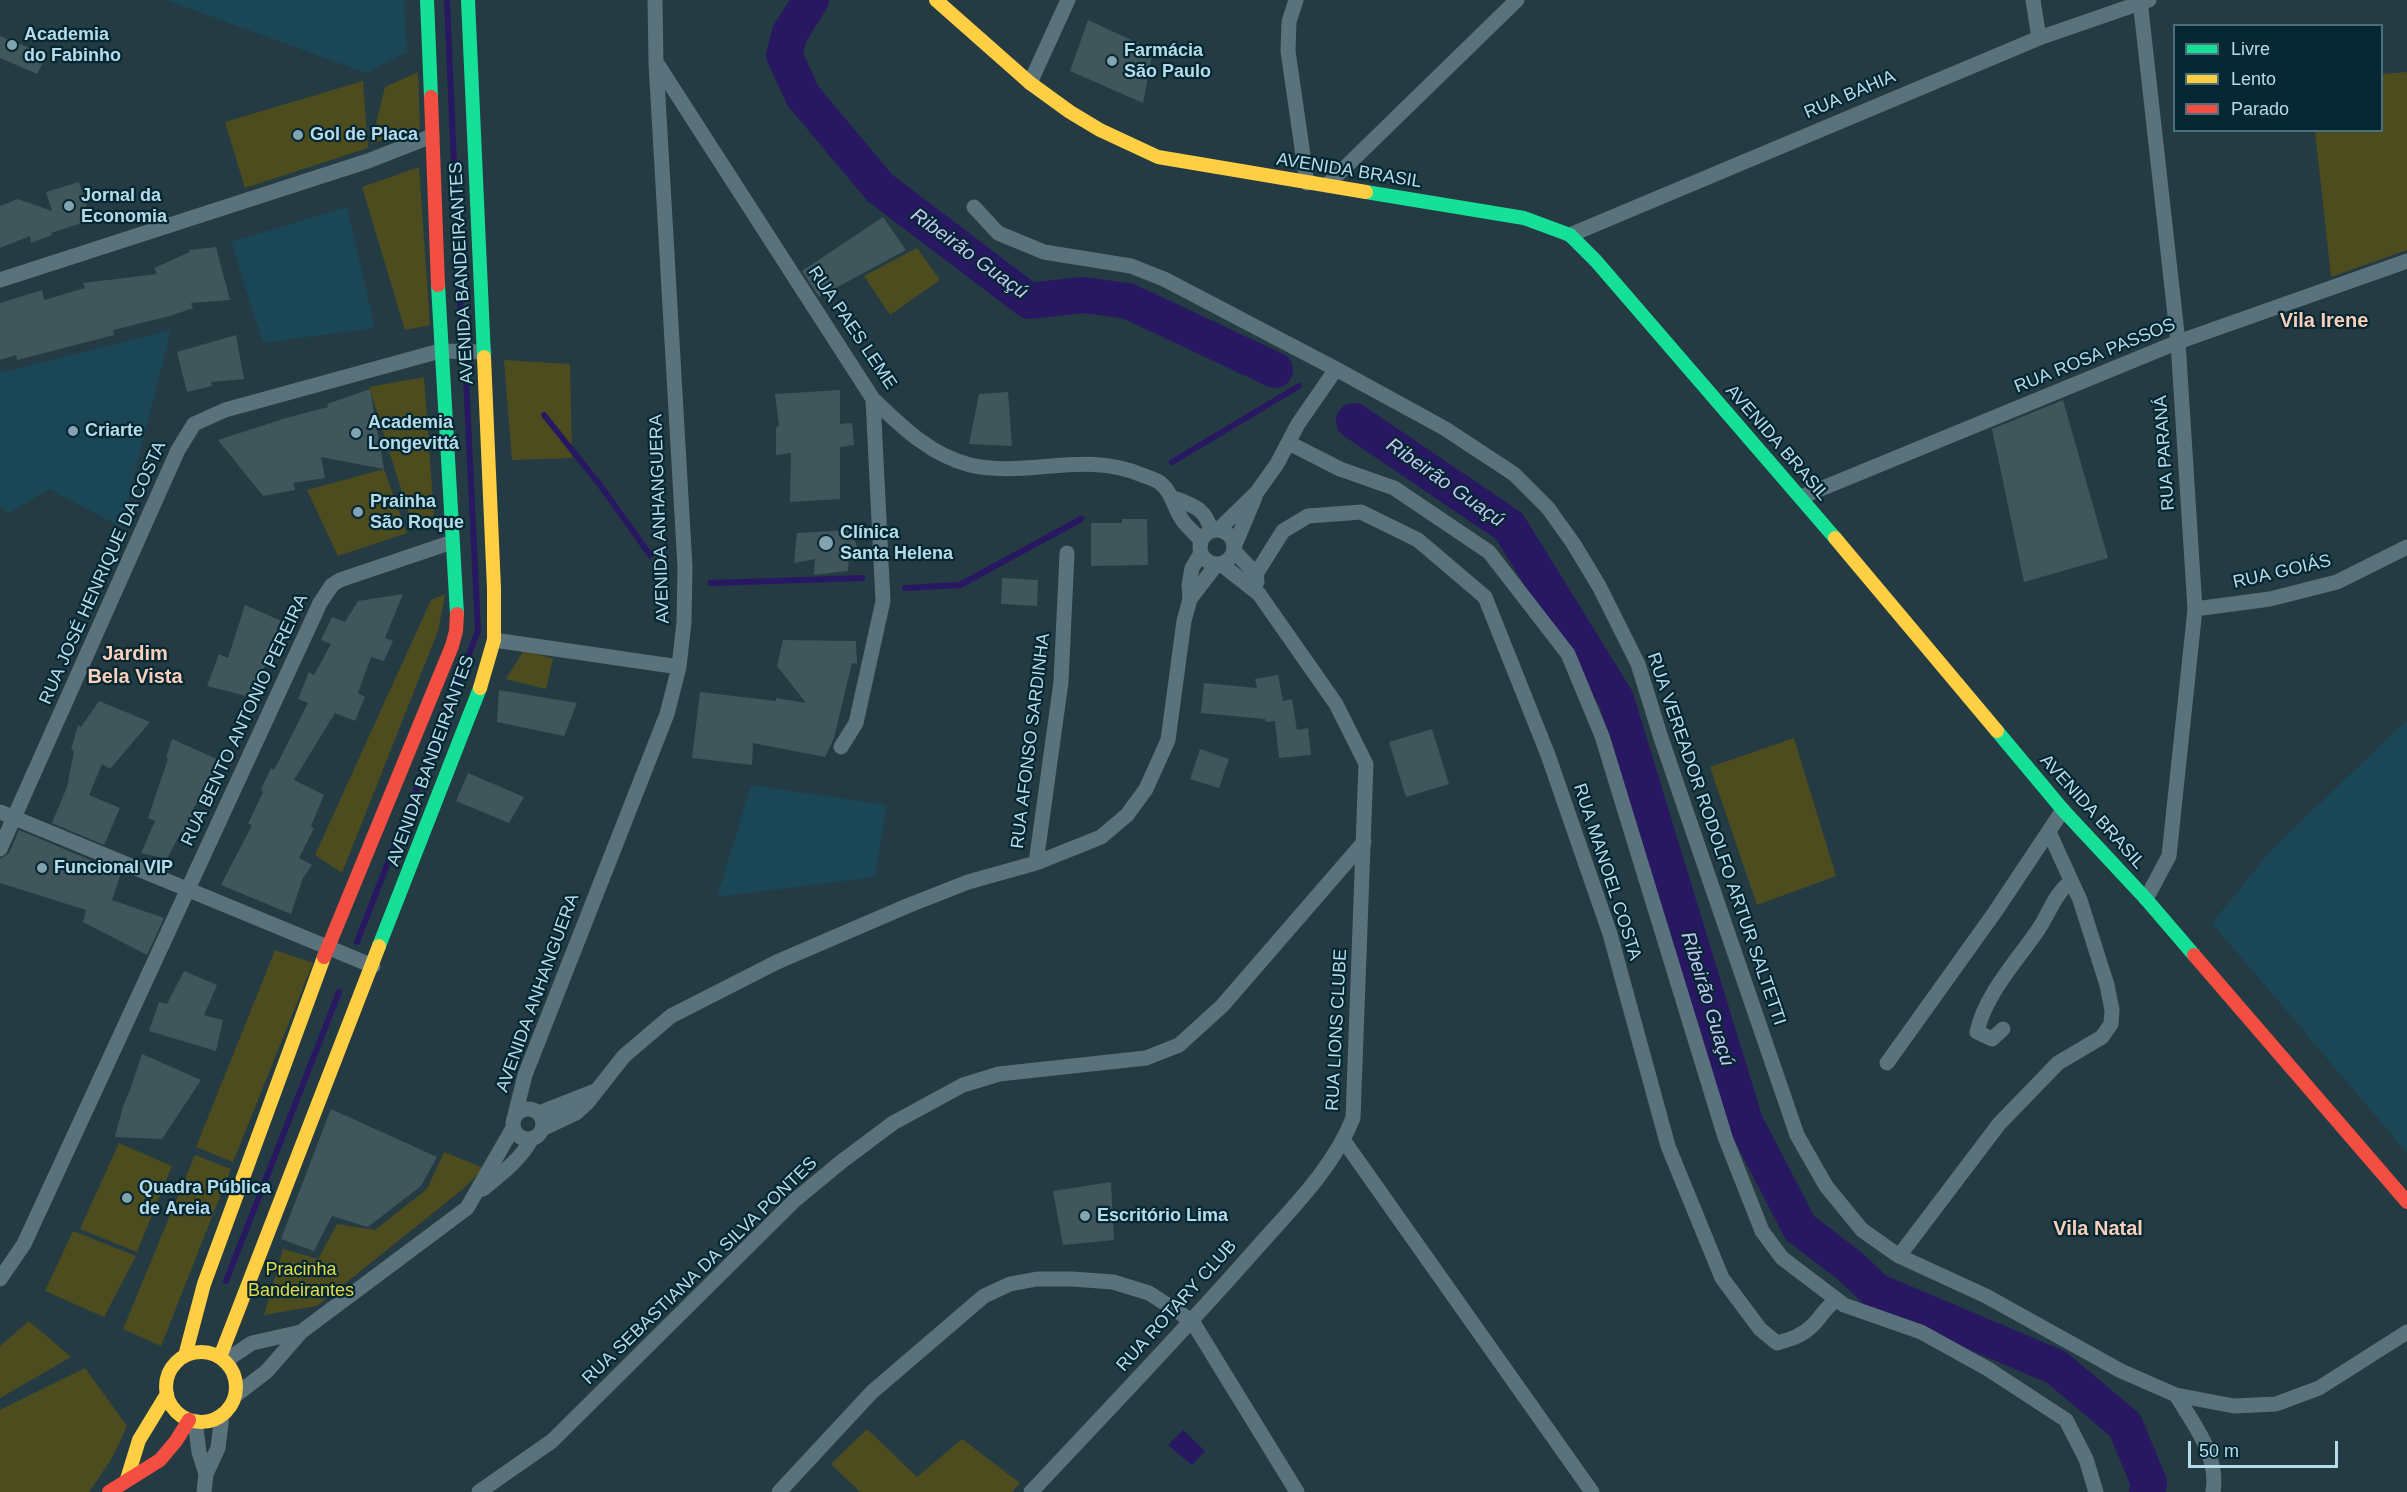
<!DOCTYPE html>
<html>
<head>
<meta charset="utf-8">
<style>
	body { margin:0 }
	#map { position:relative; width:2407px; height:1492px; overflow:hidden; background:#243b43; font-family:Arial,sans-serif }
	canvas { display:block }
	.legend { position:absolute; left:2173px; top:24px; width:210px; height:108px; box-sizing:border-box; background:#042732; border:2px solid #4b6f7c; margin:0; padding:8px 10px; list-style:none; font-size:18px; color:#b6dbea }
	.legend li { display:flex; align-items:center; gap:12px; height:30px }
	.legend b { width:30px; border:2px solid #4b6f7c }
	.scale { position:absolute; left:2188px; top:1441px; width:150px; height:27px; box-sizing:border-box; border:3px solid #b6dbea; border-top:0; padding-left:8px; font-size:18px; line-height:21px; white-space:nowrap; color:#b6dbea; -webkit-text-stroke:4px #042732; paint-order:stroke }
</style>
</head>
<body>
<div id="map">
<canvas width="2407" height="1492"></canvas>
<ul class="legend">
<li><b style="height:8px;background:#16e098"></b>Livre</li>
<li><b style="height:8px;background:#ffcf43"></b>Lento</li>
<li><b style="height:8px;background:#f24e42"></b>Parado</li>
</ul>
<div class="scale">50 m</div>
</div>
<script>
const ctx = document.querySelector('canvas').getContext('2d');
ctx.lineJoin = 'round';
function paint(path, color) { ctx.fillStyle = color; ctx.fill(path, 'evenodd'); }
function stroke(path, color, width, dash) { ctx.strokeStyle = color; ctx.lineWidth = width; ctx.lineCap = dash ? 'butt' : 'round'; ctx.setLineDash(dash || []); ctx.stroke(path); }
function label(font, color, halo, rows, align = 'center') {
  ctx.font = font + ' Arial,sans-serif'; ctx.lineWidth = 4.5; ctx.setLineDash([]); ctx.textBaseline = 'middle'; ctx.strokeStyle = halo; ctx.fillStyle = color; for (const [text, x, y, turn = 0] of rows) {
    ctx.save(); ctx.translate(x, y); ctx.rotate((+turn || 0) * Math.PI / 180); ctx.textAlign = isNaN(turn) ? turn : align; if (halo) ctx.strokeText(text, 0, 0); ctx.fillText(text, 0, 0); ctx.restore();
  }
}
const built = new Path2D(`
	M166,0h238l3,52 -41,21z
	M347,207l28,121 -112,15 -32,-101z
	M171,330l-50,197 -72,-38 -40,24 -9,-6v-134z
	M2407,720v433l-195,-230 59,-73z
	M751,785l136,20 -12,72 -158,20z`);
const green = new Path2D(`
	M418,72l2,57 -49,15 14,-57z
	M2407,72v178l-76,27 -16,-146 67,-1v-56z
	M363,81l5,67 -123,40 -20,-66z
	M419,167l11,158 -25,5 -43,-143z
	M917,248l23,32 -50,35 -26,-39z
	M504,360l66,4 2,94 -60,2z
	M424,377l10,139 -23,5 -42,-134z
	M384,469l23,64 -69,23 -31,-66z
	M445,594l-7,37 -96,242 -27,-18 116,-255z
	M524,650l29,9 -7,30 -40,-10z
	M1794,738l42,138 -79,29 -47,-138z
	M275,950l38,13 -80,199 -37,-15z
	M119,1143l53,23 -35,86 -57,-23z
	M444,1152l40,16 -21,21 -146,117 -53,9 19,-66 35,10 19,-35 38,6 52,-41z
	M195,1155l36,14 -70,177 -38,-17z
	M73,1231l63,25 -32,61 -59,-26z
	M29,1321l42,36 -71,41v-52z
	M85,1368l42,58 -15,32 -23,34h-89v-82z
	M867,1429l50,48 45,-38 58,44 -8,9h-152l-29,-28z`);
const water = new Path2D(`
	M1183,1430l22,21 -13,14 -24,-20z`);
const stream = new Path2D(`
	M447,0l13,306
	M544,415l56,70 50,70
	M1172,462l127,-76
	M711,583l151,-5
	M905,588l55,-3 121,-66
	M357,942l121,-311 -12,-253
	M226,1281l113,-289`);
const river = new Path2D(`
	M811,0l-21,33 -6,22 19,41 77,92 149,113 54,-6 45,6 147,69
	M1354,421l155,105 107,173 129,423 55,106 50,38 26,25 180,76 69,58 24,58 -2,9`);
const building = new Path2D(`
	M1088,20l65,30 -10,53 -73,-32z
	M0,36l47,19 -10,19 -37,-16z
	M79,182l12,38 -40,13 1,2 -21,8 -1,-7 -30,12v-42l18,-7 34,12 -6,-19z
	M883,217l23,33 -87,47 -17,-26z
	M216,247l14,53 -39,3 2,5 -23,8 -57,14 1,5 -97,25 -1,-5 -16,5v-57l42,-13 2,10 41,-12 -2,-5 74,-9 -3,-6 36,-16 -1,-2z
	M236,335l8,44 -33,3 1,4 -25,6 -10,-40z
	M370,389l14,80 -63,-12 4,21 -32,5 2,7 -32,6 -45,-56 68,-22 42,-11 -1,-3z
	M840,390v34l12,-1 2,22 -14,2v52l-50,3 1,-49 -15,2v-28l3,-1 -4,-32z
	M1008,392l4,54 -43,-2 10,-50z
	M2063,400l45,158 -84,24 -32,-153z
	M1122,519h25l1,46 -57,1v-43h31z
	M851,530l8,22 -10,2 -1,17 -34,4 1,-16 -21,4 3,-30z
	M1002,578l36,2 -1,26 -36,-2z
	M403,594l-18,44 8,3 -9,20 -13,-4 -13,36 7,4 -10,24 -20,-8 -41,67 30,15 -13,31 3,2 -15,30 13,7 -9,13 -12,36 -70,-29 31,-60 -4,-1 15,-32 -2,-2 10,-22 3,2 34,-67 -10,-4 11,-27 5,3 17,-31 -10,-4 11,-23 13,5 13,-21z
	M245,605l41,18 -36,74 -43,-11 12,-32 9,4z
	M783,640l73,1 1,23 -5,-1 -18,75 -9,19 -72,-14 -1,22 -60,-7 8,-66 76,9v-3l30,5 -29,-37z
	M1278,675l5,26 9,-2 5,31 11,-2 3,27 -32,3 -4,-37 -9,1 -1,-3 -64,-6 3,-30 53,5 -2,-9z
	M499,690l78,13 -13,33 -67,-14z
	M99,701l51,21 -40,47 -8,-5 -13,31 31,13 -16,37 -52,-22 15,-36 7,-36 -3,-1 7,-25 3,2z
	M1432,729l17,55 -43,13 -17,-55z
	M172,739l47,21 -12,23 4,2 -17,22 -7,27 -6,-2 -14,27 -26,-6 14,-32 -7,-3 20,-59 -2,-1z
	M1200,749l29,10 -10,29 -29,-9z
	M468,773l56,24 -15,26 -53,-22z
	M19,830l102,43 -9,27 52,18 -17,37 -64,-33 3,-12 -86,-27v-24l9,-6z
	M184,971l33,14 -13,30 19,5 -7,31 -67,-20 10,-29 8,2z
	M142,1054l59,26 -39,59 -47,-2 8,-31 7,-16z
	M331,1109l106,48 -16,29 -53,41 -36,-11 -18,35 -33,-12z
	M1111,1182l3,58 -51,5 -10,-54z`);
const street = new Path2D(`
	M1296,0l-7,22 -1,29 19,132
	M2033,0l6,38
	M2140,0l38,342 17,267 -26,247 -23,43
	M658,65l215,334c28,27 57,56 97,66 57,13 116,-15 172,10 5,2 12,4 17,7 13,9 15,27 24,39 5,7 13,13 18,20
	M1030,83l38,-83
	M1327,185l190,-185
	M974,207l24,26 46,19 87,14 33,13 172,90 108,59 70,46 34,34 25,35 26,43 39,78 23,74 136,397 29,51 36,44 37,26 87,40 135,75 55,24 58,11 42,-2 43,-16 88,-56
	M1570,235l469,-197 110,-38
	M0,280l368,-119 64,-25
	M1289,443l51,26 54,19 95,64 79,102 34,82 123,401 37,94 20,27 62,47 77,27 67,37 78,51 20,39 10,33
	M1171,497c21,8 35,11 40,34
	M1801,497l377,-155 229,-81
	M1218,530l39,-38 20,-28 21,-40 38,-55
	M1200 547a17 17 0 1 1 34 0a17 17 0 1 1-34 0Z
	M1234,547l21,-50
	M1234,551l22,23 1,8
	M1256,574l27,-43 25,-15 53,-4 57,28 67,57 63,158 62,179 58,212 54,132 38,51 17,14c14,-4 25,-7 36,-18 9,-9 13,-19 24,-25
	M1190,599l27,-35
	M2195,609l75,-10 67,-17 70,-35
	M494,640l185,27
	M841,747l15,-24 27,-122 -10,-202
	M0,812l373,154
	M0,849l178,-399 16,-26 31,-14 215,-59 44,1
	M1036,863l25,-181 6,-129
	M2003,1029l-11,10 -15,-7c8,-37 39,-70 61,-102 12,-18 16,-35 33,-49
	M1887,1063l108,-151 68,-102
	M513 1124a15 15 0 1 1 30 0a15 15 0 1 1-30 0Z
	M539,1113l56,-22
	M515,1115l10,-40 142,-361 12,-47 5,-45 1,-55 -29,-504 -1,-63
	M542,1129l34,-16 11,-10 37,-47 47,-40 106,-54 130,-56 61,-24 68,-19 65,-26 26,-22 19,-26 22,-49 16,-119 6,-22 -1,-14 3,-17 9,-15
	M1344,1141l248,351
	M483,1189c18,-15 37,-29 48,-49
	M1899,1256l100,-132 59,-61 44,-26 9,-13 1,-14 -5,-25 -27,-85 -31,-68
	M0,1279l24,-35 296,-641 12,-18 8,-5 112,-38
	M225,1361l27,-18 49,-11
	M236,1395l31,-24 34,-39 166,-124 46,-80
	M2176,1395c18,30 43,60 37,97
	M195,1421l4,31 7,22
	M204,1492l2,-18 12,-26 4,-33
	M479,1492l73,-51 243,-241 46,-38 52,-39 70,-38 36,-11 147,-16 33,-13 43,-39 142,-164
	M779,1492l93,-100 112,-96 26,-12 27,-5h35l41,3 36,11 43,28 105,171
	M1031,1492c75,-80 151,-159 224,-242 35,-40 78,-81 98,-132l13,-354 -30,-60 -77,-110 -38,-30`);
const fast = new Path2D(`
	M427,0l4,97
	M468,0l16,357
	M1366,192l158,26 46,17 26,26 239,277
	M438,285l19,329
	M1997,731l66,79 83,89 48,56
	M379,946l101,-258`);
const slow = new Path2D(`
	M936,0l94,83 40,29 30,18 58,27 208,35
	M1835,538l162,193
	M480,688l14,-48v-51l-10,-232
	M166 1387a35 35 0 1 1 70 0a35 35 0 1 1-70 0Z
	M185,1356l19,-72 120,-327
	M220,1357l159,-411
	M127,1479l12,-39 28,-46`);
const jam = new Path2D(`
	M431,97l7,188
	M2194,955l213,247
	M324,957l128,-311 4,-15 1,-17
	M109,1492l51,-32 16,-19 13,-21`);
const markers = [
	[12,45,6,"#83a3b0"],
	[1112,61,6,"#83a3b0"],
	[298,135,6,"#83a3b0"],
	[69,206,6,"#83a3b0"],
	[73,431,6,"#83a3b0"],
	[356,433,6,"#83a3b0"],
	[358,512,6,"#83a3b0"],
	[826,543,8,"#83a3b0"],
	[42,868,6,"#83a3b0"],
	[127,1198,6,"#83a3b0"],
	[1085,1216,6,"#83a3b0"]
];
const poiNames = [
	["Academia",24,35],
	["do Fabinho",24,56],
	["Farmácia",1124,51],
	["São Paulo",1124,72],
	["Gol de Placa",310,135],
	["Jornal da",81,196],
	["Economia",81,217],
	["Academia",368,423],
	["Longevittá",368,444],
	["Criarte",85,431],
	["Prainha",370,502],
	["São Roque",370,523],
	["Clínica",840,533],
	["Santa Helena",840,554],
	["Funcional VIP",54,868],
	["Quadra Pública",139,1188],
	["de Areia",139,1209],
	["Escritório Lima",1097,1216]
];
const streetNames = [
	["RUA BAHIA",1850,95,-23],
	["AVENIDA BRASIL",1349,171,9],
	["AVENIDA BANDEIRANTES",462,273,-93],
	["RUA PAES LEME",852,328,56],
	["RUA ROSA PASSOS",2095,356,-22],
	["AVENIDA BRASIL",1777,443,49],
	["RUA PARANÁ",2165,453,-94],
	["AVENIDA ANHANGUERA",660,519,-92],
	["RUA GOIÁS",2282,572,-13],
	["RUA JOSÉ HENRIQUE DA COSTA",103,573,-66],
	["RUA BENTO ANTONIO PEREIRA",245,720,-65],
	["RUA AFONSO SARDINHA",1031,741,-83],
	["AVENIDA BANDEIRANTES",431,761,-70],
	["AVENIDA BRASIL",2092,812,48],
	["RUA VEREADOR RODOLFO ARTUR SALTETTI",1716,839,71],
	["RUA MANOEL COSTA",1607,872,72],
	["AVENIDA ANHANGUERA",538,993,-70],
	["RUA LIONS CLUBE",1337,1030,-87],
	["RUA SEBASTIANA DA SILVA PONTES",700,1271,-44],
	["RUA ROTARY CLUB",1177,1306,-48]
];
const parkNames = [
	["Pracinha",301,1270],
	["Bandeirantes",301,1291]
];
const waterNames = [
	["Ribeirão Guaçú",969,254,36],
	["Ribeirão Guaçú",1445,483,35],
	["Ribeirão Guaçú",1707,999,73]
];
const neighbourhoodNames = [
	["Vila Irene",2324,321],
	["Jardim",135,654],
	["Bela Vista",135,677],
	["Vila Natal",2098,1229]
];
paint(built, '#1a4656');
paint(green, '#4d4c1f');
paint(water, '#281862');
stroke(stream, '#281862', 6);
stroke(river, '#281862', 36);
paint(building, '#40565b');
stroke(street, '#59727c', 15);
stroke(fast, '#16e098', 14);
stroke(slow, '#ffcf43', 14);
stroke(jam, '#f24e42', 14);
for (const [x, y, r, color] of markers) { const dot = new Path2D(); dot.arc(x, y, r, 0, 2 * Math.PI); ctx.fillStyle = color; ctx.fill(dot); stroke(dot, '#042732', 2); }
label('bold 18px', '#b6dbea', '#042732', poiNames, 'left');
label('18px', '#b6dbea', '#042732', streetNames);
label('18px', '#e5db49', '#042732', parkNames);
label('italic 20px', '#c4c4f2', '#042732', waterNames);
label('bold 20px', '#fdceba', '#042732', neighbourhoodNames);
</script>
</body>
</html>
